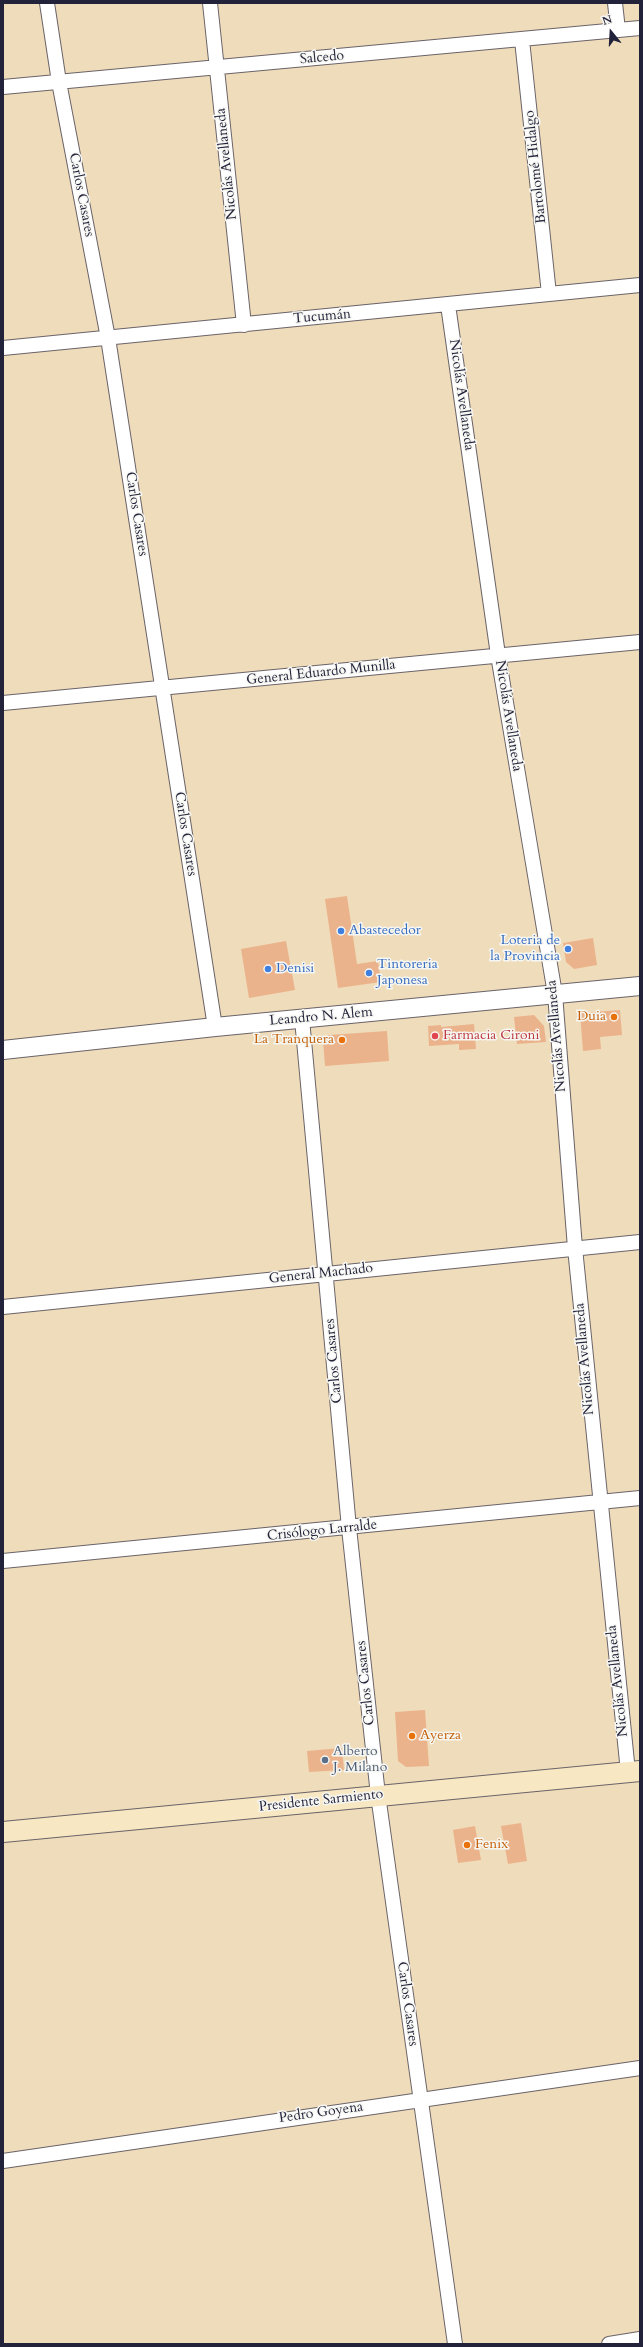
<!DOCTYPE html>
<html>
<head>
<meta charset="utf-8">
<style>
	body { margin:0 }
	#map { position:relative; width:643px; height:2347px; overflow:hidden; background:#efdcbb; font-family:Cardo,serif }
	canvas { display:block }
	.frame { position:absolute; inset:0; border:4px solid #22223b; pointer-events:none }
	.north { position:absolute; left:591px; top:12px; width:40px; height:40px; -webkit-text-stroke:3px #f6f6f2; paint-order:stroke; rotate:342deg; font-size:11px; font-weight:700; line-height:16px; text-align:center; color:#22223b }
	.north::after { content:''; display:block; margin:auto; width:14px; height:18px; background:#22223b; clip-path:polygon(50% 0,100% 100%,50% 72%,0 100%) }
</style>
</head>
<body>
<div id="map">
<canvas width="643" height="2347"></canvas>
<div class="frame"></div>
<div class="north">N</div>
</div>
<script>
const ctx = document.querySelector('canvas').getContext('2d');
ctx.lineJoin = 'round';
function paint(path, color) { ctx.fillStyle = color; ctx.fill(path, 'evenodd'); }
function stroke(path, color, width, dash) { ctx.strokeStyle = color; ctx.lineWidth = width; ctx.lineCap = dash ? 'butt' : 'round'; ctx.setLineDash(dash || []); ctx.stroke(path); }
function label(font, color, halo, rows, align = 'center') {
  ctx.font = font + ' Cardo,serif'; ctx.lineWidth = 3; ctx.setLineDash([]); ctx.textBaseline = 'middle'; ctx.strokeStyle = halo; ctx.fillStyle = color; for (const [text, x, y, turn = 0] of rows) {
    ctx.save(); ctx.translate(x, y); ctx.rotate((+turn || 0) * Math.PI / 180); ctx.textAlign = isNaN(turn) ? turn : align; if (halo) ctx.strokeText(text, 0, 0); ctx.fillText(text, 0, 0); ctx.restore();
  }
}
const building = new Path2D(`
	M347,896l10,68 21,-3 3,21 -43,6 -13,-89z
	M593,938l4,27 -23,4 -8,-7 -3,-19z
	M286,941l9,49 -46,8 -8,-49z
	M620,1010l2,25 -22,2 1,12 -18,2 -3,-38z
	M534,1015l10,11 2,16 -29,2 -3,-27z
	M474,1024l2,25 -17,1v-6l-30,2 -1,-20 13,-1v2z
	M387,1031l2,30 -64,5 -2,-26 6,-5z
	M425,1710l4,56 -23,1 -8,-6 -3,-49z
	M342,1748l2,22 -35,2 -2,-21z
	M521,1823l6,38 -19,3 -7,-38z
	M475,1826l6,34 -23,3 -5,-33z`);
const minor = new Path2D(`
	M47,3l12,79 49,256 107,689
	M210,3l34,322
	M615,3l3,27
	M522,40l27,254
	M3,87l637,-59
	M448,305l50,350 57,339 20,254 53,524
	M3,348l637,-63
	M3,703l637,-61
	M302,1019l47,509 29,267 77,549
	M3,1307l637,-65
	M3,1561l637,-63
	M3,2161l637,-93
	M609,2344l31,-5`);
const tertiary = new Path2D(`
	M3,1050l212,-23 425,-41`);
const secondary = new Path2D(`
	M3,1832l637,-61`);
const markers = [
	[341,931,4,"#3f7fe0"],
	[568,949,4,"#3f7fe0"],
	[268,969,4,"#3f7fe0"],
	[369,973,4,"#3f7fe0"],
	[614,1017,4,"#e8710a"],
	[435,1036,4,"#e0444e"],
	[342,1040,4,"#e8710a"],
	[412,1736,4,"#e8710a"],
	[325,1760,4,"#5c6f8a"],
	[467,1845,4,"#e8710a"]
];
const streetNames = [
	["Salcedo",322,58,-5],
	["Nicolás Avellaneda",227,164,-96],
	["Bartolomé Hidalgo",536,167,-96],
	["Carlos Casares",81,195,79],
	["Tucumán",322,317,-5],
	["Nicolás Avellaneda",461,395,82],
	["Carlos Casares",136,514,81],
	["General Eduardo Munilla",321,673,-6],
	["Nicolás Avellaneda",508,716,81],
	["Carlos Casares",185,834,81],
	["Leandro N. Alem",321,1017,-5],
	["Nicolás Avellaneda",557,1036,-95],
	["General Machado",321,1274,-6],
	["Nicolás Avellaneda",585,1359,-95],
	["Carlos Casares",334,1361,-95],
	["Crisólogo Larralde",322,1531,-6],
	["Nicolás Avellaneda",618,1681,-96],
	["Carlos Casares",366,1683,-96],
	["Presidente Sarmiento",321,1801,-6],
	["Carlos Casares",407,2004,82],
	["Pedro Goyena",321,2113,-8]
];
const shopNames = [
	["Abastecedor",349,931],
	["Loteria de",560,941,"right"],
	["la Provincia",560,957,"right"],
	["Tintoreria",377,965],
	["Japonesa",377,981],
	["Denisi",276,969]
];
const foodNames = [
	["Duia",606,1017],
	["La Tranquera",334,1040],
	["Ayerza",420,1736,"left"],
	["Fenix",475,1845,"left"]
];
const healthNames = [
	["Farmacia Cironi",443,1036]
];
const serviceNames = [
	["Alberto",333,1752],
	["J. Milano",333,1768]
];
paint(building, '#ebb38b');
stroke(minor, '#6a6368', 16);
stroke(tertiary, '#6a6368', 20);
stroke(secondary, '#6a6368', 22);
stroke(minor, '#fff', 14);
stroke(tertiary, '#fff', 18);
stroke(secondary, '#f7e8c3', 20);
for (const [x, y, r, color] of markers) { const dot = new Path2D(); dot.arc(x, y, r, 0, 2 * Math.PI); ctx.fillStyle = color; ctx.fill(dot); stroke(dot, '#f6f6f2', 1.5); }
label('14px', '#22223b', '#f6f6f2', streetNames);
label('14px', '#366cbe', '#f6f6f2', shopNames, 'left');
label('14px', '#c56008', '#f6f6f2', foodNames, 'right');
label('14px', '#be3a42', '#f6f6f2', healthNames, 'left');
label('14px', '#4e5e75', '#f6f6f2', serviceNames, 'left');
</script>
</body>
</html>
